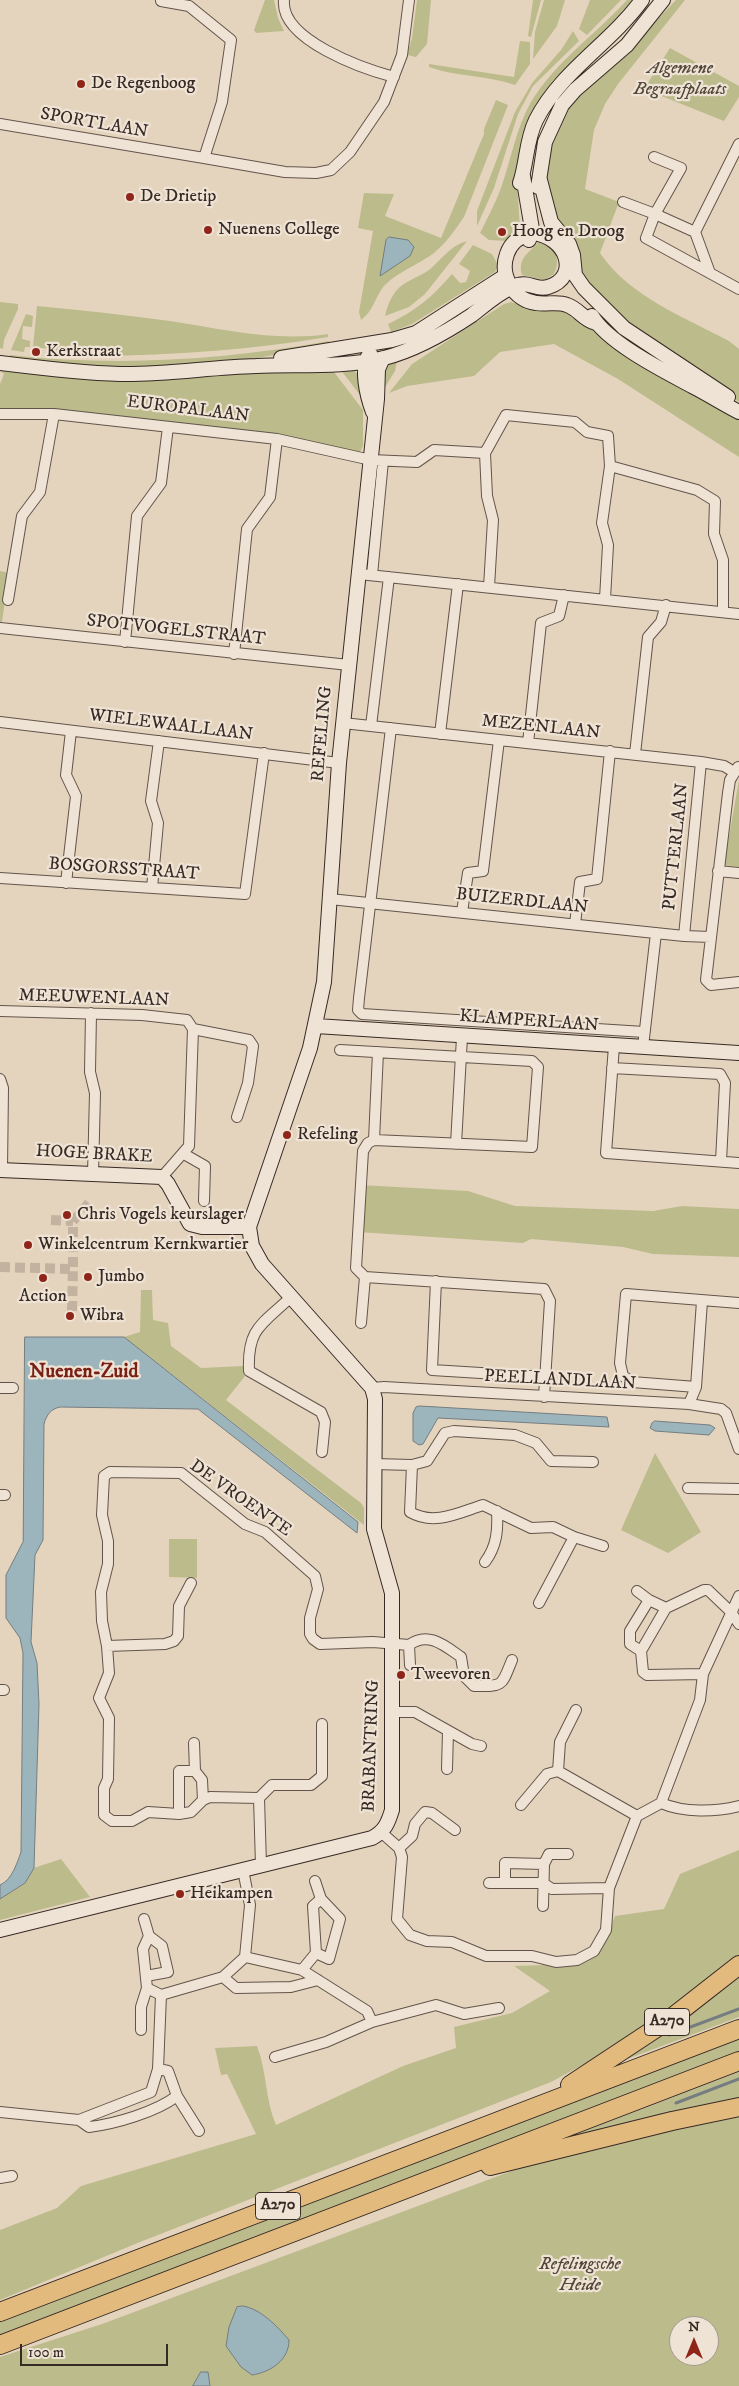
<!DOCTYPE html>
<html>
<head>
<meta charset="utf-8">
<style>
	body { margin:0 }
	#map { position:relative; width:739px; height:2386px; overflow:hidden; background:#e5d4bd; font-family:"IM FELL DW Pica",serif }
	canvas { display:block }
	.north { position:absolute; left:669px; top:2316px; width:50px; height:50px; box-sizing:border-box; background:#eee3d4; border:1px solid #a5998e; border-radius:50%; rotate:0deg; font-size:14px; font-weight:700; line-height:20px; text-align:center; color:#372a25 }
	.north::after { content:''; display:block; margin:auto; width:18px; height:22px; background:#8f2418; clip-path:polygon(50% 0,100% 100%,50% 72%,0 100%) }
	.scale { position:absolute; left:20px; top:2344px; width:148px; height:22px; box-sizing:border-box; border:2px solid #372a25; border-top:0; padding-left:6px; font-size:15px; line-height:18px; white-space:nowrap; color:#372a25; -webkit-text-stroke:4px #eee3d4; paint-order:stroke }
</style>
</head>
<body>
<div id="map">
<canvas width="739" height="2386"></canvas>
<div class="north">N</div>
<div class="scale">100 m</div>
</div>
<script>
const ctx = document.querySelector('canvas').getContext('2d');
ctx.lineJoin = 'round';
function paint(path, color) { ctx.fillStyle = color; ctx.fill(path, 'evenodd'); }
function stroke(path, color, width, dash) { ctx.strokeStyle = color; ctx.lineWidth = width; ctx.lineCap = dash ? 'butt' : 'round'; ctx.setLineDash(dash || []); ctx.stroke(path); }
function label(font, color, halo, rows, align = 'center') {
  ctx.font = font + ' "IM FELL DW Pica",serif'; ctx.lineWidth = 4.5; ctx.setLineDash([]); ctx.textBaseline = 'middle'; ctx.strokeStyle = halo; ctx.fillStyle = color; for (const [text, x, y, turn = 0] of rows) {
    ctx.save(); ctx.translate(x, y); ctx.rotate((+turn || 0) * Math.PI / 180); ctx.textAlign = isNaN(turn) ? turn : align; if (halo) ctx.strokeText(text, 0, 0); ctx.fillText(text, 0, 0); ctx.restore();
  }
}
const green = new Path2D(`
	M265,0h9l4,18 6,13 -28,2 -2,-3z
	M417,0h14l-4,44 -11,13 -9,-2 5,-17z
	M533,0h8l-10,37 -3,-1z
	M544,0h21l-8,26 -24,33 2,-27z
	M590,0h31l-34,35 -8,-6z
	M627,0h8l-10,13 -69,66 -11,15 -28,88 3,47 -12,12 -19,-1 -9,-7c7,-14 15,-29 21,-45 10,-28 15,-60 30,-86 24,-40 65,-68 96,-102z
	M676,0h9l-67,84 -13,20 -11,26 -9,59 34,13 -19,51c30,44 84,64 129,88l10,8v53l-113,-77 -42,-43 -30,-66 -8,-36 5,-36 16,-36 12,-14 32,-26z
	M573,31l6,10 -46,45 -15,28 -24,74 -17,38v-15l38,-99 17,-29 29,-33z
	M520,41l10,1v22l-15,21c-28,-10 -58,-8 -86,-18v-3l85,13z
	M670,48l69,38v11l-15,24 -80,-32z
	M496,100l12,5 -44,112c-9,13 -18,26 -30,36 -16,12 -35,18 -49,32 -10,11 -11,26 -24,35l-2,-8 14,-81 -15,-3 6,-35 30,1 -9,22 56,22 43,-104v-5z
	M467,241l-42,53 -16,13 -24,9c2,-9 5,-17 11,-25 9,-11 22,-13 33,-21 12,-10 22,-25 38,-29z
	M539,241c15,6 23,17 15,33l-10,6 -22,-5c-5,-18 8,-22 17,-34z
	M473,245l19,9 6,11 -3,7 -83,52 -21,8 -3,-8c29,-14 43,-26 64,-50l8,9 6,-1 4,-11 -11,-7z
	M0,302l18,2v5l-14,31 -1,9 -3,-1z
	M511,302l27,9 23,-2 10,5 41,30 117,68 10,8v37l-121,-78 -64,-35 -54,8 -26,24 -67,10 -18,7 23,-29 92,-60z
	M37,306c44,4 89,9 133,15 53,8 104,21 158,13v3c-93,15 -184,21 -277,18v-6l-18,-2z
	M26,314l7,2 -1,11 -9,-1 -1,13 8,2v6h-5l-1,5 -13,-2z
	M329,341l1,5 -105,17 -122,6 -93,-10v-4c107,12 214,5 319,-14z
	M397,361l-2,10 -11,18 -4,-12 5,-13z
	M332,366l2,6 29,38v36l-4,8 -53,-12 -306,-31v-27l4,-10 -4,-3v-4l55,8z
	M350,367l9,8 5,18 -4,2 -20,-26z
	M0,571l9,2 -7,49h-2z
	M739,780v87l-15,-2z
	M361,1185l107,6 47,15 138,5 29,-5 57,3v48l-86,-3 -30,-7 -92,-8 -8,4 -165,-11z
	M141,1290h11l1,30 15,3 3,23 30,22 42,-2 6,5 -23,29 135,103 3,5v17l-240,-188 16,-5z
	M655,1453l46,79 -33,21 -47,-23z
	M169,1539h28v39l-28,-1z
	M739,1850v106l-48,39 -73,51 -67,36 -411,160 -140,58v-70l57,-22 24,-22 175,-52 -29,-60 -6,1 -6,-27 42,-2c10,26 8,53 19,79l127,-59 53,-18 -2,-21 58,-14 38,-22 -36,-25 65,-2 28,-27 8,-21 49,-7 16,-35z
	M61,1859l29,38 -90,23v-21l25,-16 9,-15z
	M739,1972v45l-130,49z
	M739,2034v21l-739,284v-21z
	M739,2072v29l-196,46z
	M739,2114v272h-739v-29l102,-33 431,-161zM679,2326h30v30h-30z`);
const water = new Path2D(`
	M389,237l19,3 6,7 -4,9 -30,20 6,-36z
	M25,1337h99l234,185 -1,11 -159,-124 -138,-2c-9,2 -13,7 -16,17l-1,116 -8,15 -4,87 6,21 2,41 -5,164 -9,15 -25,16v-14c12,-5 17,-22 21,-33l2,-199 -3,-15 -14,-20v-43l17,-33z
	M420,1406l187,11 2,10 -171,-9 -15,26 -4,1 -6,-4v-28l3,-6z
	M655,1421l55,4 5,3 -6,7 -54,-4 -5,-3 2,-5z
	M243,2306c18,3 34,20 46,34 0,20 -18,32 -37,35l-11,-8 -15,-21 3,-19 8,-20z
	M201,2372h7l2,14h-17z`);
const stream = new Path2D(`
	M669,2035l70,-26
	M676,2103l63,-24`);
const streetTunnel = new Path2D(`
	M51,1220l22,1
	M0,1267l73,2v-48l16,-18
	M72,1311l1,-42`);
const street = new Path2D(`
	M284,0c-4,40 80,69 110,77
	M0,124l204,34 18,-56 9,-62 -42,-34 -28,-5
	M654,157l27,11 -26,46 40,18
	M204,158l81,14 31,1 15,-3 19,-18 34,-50 18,-47 7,-55
	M623,202l32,12 -9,24 93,51
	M710,273l-15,-41 44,-88
	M0,414h54l223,25 94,21 46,2 17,-12 51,3
	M610,466l87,24 18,11 -1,33 9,26v51
	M359,574l380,40
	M372,575l11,-114
	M489,587l4,-67 -6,-24 -2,-43 21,-38 69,7 12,10 21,4 2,30 -8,57 6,22 -3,54
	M8,600l14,-84 18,-24 14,-78
	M0,628l349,37
	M125,642l12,-126 24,-33 7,-56
	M234,654l13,-125 23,-32 7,-58
	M0,722l339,41
	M343,723l358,39 23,4 10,6
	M371,726l18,-149
	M391,728l-32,270 -1,12 4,4 282,18
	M440,734l18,-150
	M528,743l13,-120 18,-7 5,-21
	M635,754l13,-117 13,-15 5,-17
	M738,767l-8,13 -2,13 -22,187 5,5 28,-3
	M718,871l21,2
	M0,878l245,16 19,-141
	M66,883l10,-87 -10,-21 5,-44
	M152,888l6,-65 -7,-22 8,-60
	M330,899l354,37 27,1
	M462,912l6,-39 15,-2 16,-131
	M575,924l5,-42 17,-3 13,-128
	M684,936l17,-174
	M0,1011l142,4 45,5 6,9 56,11 4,6 -5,37 -11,34
	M91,1013l-1,59 5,21 -2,81
	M614,1046l-8,107 133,10
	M643,1047l13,-114
	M340,1050l192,11 6,6 -6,80 -158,-7 -6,3 -5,8 -7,117 9,9 179,12 6,12 -6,96
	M612,1068l108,6 5,9 -4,78
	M0,1079l3,9 -1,82
	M374,1140l4,-88
	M456,1144l6,-107
	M184,1154l21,12 -1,35
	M162,1177l27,-31 4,-117
	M436,1281l-4,89 114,7
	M292,1296c-29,28 -45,31 -43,75l72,41 4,10 -3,30
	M361,1323l4,-46
	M696,1387l-64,-5 -9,-6 -3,-13 6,-69 113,9
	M0,1388h13
	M372,1388l12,-1 305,17 32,5 5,4 13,36
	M689,1404l7,-17 6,-86
	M374,1464l38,1 15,-4 18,-28 9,-2 61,4 21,8 15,18 42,1
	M412,1465l-2,47c24,14 48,1 73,-7l48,23 22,-1 21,10 29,9
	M688,1488l51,1
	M0,1495h5
	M485,1562c12,-16 13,-32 12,-51
	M637,1591l12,9 17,8 38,-18h4l23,22 8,12
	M539,1603l35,-66
	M666,1608l-25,43 2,21 4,3 56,-1
	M409,1645l1,20
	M107,1646l58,-2 9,-3 4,-5 1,-30 12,-23
	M641,1651l-11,-7v-13l19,-31
	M0,1690h4
	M392,1712h23l57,32 9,2
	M194,1743l1,28 7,9 1,20
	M447,1769l1,-38
	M558,1771l2,-29 16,-32
	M259,1798l13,-13h39l11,-9v-52
	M661,1803c23,10 54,9 78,3
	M521,1805l26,-31 11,-3 79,45
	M179,1814v-43h16
	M382,1833l17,15 3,9 -5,62 13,16 17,6 25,1 34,14h46l24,6 21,-2 17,-9 12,-21 3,-42 28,-72 24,-13 39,-103 3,-26 36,-78
	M399,1848l13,-12 3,-12 10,-12 7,1 23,17
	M544,1864l5,-10h19
	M261,1865l-2,-67 -49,-1 -7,3 -12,12 -12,2 -31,-2 -16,9h-20l-8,-6v-27l4,-9 1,-61 -10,-20 10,-25 -2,-27 -5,-25 -1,-29 7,-28v-23l-6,-26 2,-39 6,-4 71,1 64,51 20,8 50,44 3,13 -8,29v16l3,5 7,5 53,-2 36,3c19,-14 35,0 52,12l3,19 10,10c30,0 27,1 38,-26
	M489,1883h54l9,6 57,-1
	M505,1883v-20l39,1 -1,42
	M144,1919l5,17 -6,13 4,39 14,7
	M316,1953l13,6 11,-40 -19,-20
	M245,1957l57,13 65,41 5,11
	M302,1970l14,-17 -3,-47 8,-7 -6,-18
	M146,1976l22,-4 -6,-26 -13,-10
	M223,1977l13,11 55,-1 27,-7
	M141,2030v-23l6,-19
	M275,2057l51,-15 46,-20 64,-17 28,9 35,-6
	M158,2069l10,2 9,25 22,35
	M0,2112l79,8 72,-28 7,-23 3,-74 62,-18 22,-20 5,-52 -7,-35
	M79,2120l10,7c26,-3 67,-15 88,-31
	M0,2178l12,-2`);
const secondary = new Path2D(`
	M523,176l9,53 -3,11
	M540,180l11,42 18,22 4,11 2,20 9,13 40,40 104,69
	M520,183c7,-20 6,-43 16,-63 25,-49 74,-76 106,-120
	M538,187l7,-45 17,-37 13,-15 52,-45 36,-45
	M592,316c16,27 72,55 100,70 16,8 31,18 47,26
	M370,353c-10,14 -3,43 3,59
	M281,358l111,-18 24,-7 89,-57
	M0,363c40,5 80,10 120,11 46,1 91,-7 136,-8 42,-2 87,2 128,-8 32,-8 61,-25 88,-43 13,-10 25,-21 40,-28 17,-8 23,4 36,0 33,-10 19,-51 -16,-54 -12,3 -21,9 -25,21 -8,22 7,46 29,49 11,2 21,-2 31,2 12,4 15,14 29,18
	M316,1026l423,27
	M0,1170l162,7 6,7 22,40 12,3h47
	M0,1930l372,-92c13,-7 16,-15 20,-28v-217l-18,-64 1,-130 -3,-11 -110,-124 -10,-18 -3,-19 61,-179 14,-66 15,-219 38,-364 1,-30 5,-11`);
const highway = new Path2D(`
	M570,2085l100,-66 69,-54
	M490,2166l182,-45 67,-14
	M0,2312l739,-283
	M0,2345l739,-284`);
const markers = [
	[81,84,5,"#8f2418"],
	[130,197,5,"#8f2418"],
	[208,230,5,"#8f2418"],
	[502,232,5,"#8f2418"],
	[36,352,5,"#8f2418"],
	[287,1135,5,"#8f2418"],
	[67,1215,5,"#8f2418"],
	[28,1245,5,"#8f2418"],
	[88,1277,5,"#8f2418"],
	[43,1278,5,"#8f2418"],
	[70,1316,5,"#8f2418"],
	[401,1675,5,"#8f2418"],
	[180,1894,5,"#8f2418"]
];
const shields = [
	[667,2022,45],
	[278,2206,45]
];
const shieldNames = [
	["A270",667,2022],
	["A270",278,2206]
];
const parkNames = [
	["Algemene",680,69],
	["Begraafplaats",680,90],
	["Refelingsche",580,2265],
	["Heide",580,2286]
];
const poiNames = [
	["De Regenboog",91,84],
	["De Drietip",140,197],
	["Nuenens College",218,230],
	["Hoog en Droog",512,232],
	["Kerkstraat",46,352],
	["Refeling",297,1135],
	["Chris Vogels keurslager",77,1215],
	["Winkelcentrum Kernkwartier",38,1245],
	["Jumbo",98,1277],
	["Action",43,1297,"center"],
	["Wibra",80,1316],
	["Tweevoren",411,1675],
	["Heikampen",190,1894]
];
const streetNames = [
	["SPORTLAAN",94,124,10],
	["EUROPALAAN",188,410,7],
	["SPOTVOGELSTRAAT",176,631,6],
	["WIELEWAALLAAN",171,726,7],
	["MEZENLAAN",541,728,6],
	["REFELING",323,734,-85],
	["PUTTERLAAN",677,847,-84],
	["BOSGORSSTRAAT",124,870,4],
	["BUIZERDLAAN",522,902,6],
	["MEEUWENLAAN",94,999,2],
	["KLAMPERLAAN",529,1022,4],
	["HOGE BRAKE",94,1155,3],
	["PEELLANDLAAN",560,1381,3],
	["DE VROENTE",240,1499,35],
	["BRABANTRING",372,1746,-88]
];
const quarterNames = [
	["Nuenen-Zuid",84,1373]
];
paint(green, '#bcbb8c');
paint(water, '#9cb5bc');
stroke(water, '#747d80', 1);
stroke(stream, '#747d80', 3);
stroke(streetTunnel, '#c2b29f', 10, [10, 5]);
stroke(street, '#62544b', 12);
stroke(secondary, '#372a25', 16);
stroke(highway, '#372a25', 20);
stroke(street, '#eee3d4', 10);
stroke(secondary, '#eee3d4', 14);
stroke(highway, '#e2ba7e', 18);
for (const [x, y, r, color] of markers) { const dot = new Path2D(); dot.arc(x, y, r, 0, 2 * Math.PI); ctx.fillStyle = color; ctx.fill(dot); stroke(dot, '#eee3d4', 2); }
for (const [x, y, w] of shields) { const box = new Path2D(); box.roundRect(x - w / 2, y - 13.5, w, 27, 4); ctx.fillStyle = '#eee3d4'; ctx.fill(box); stroke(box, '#372a25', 1); }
label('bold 16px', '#372a25', null, shieldNames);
label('italic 18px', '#52473a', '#eee3d4', parkNames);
label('18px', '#372a25', '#eee3d4', poiNames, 'left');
label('18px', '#372a25', '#eee3d4', streetNames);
label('bold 20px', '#7a1f14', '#eee3d4', quarterNames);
</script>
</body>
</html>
